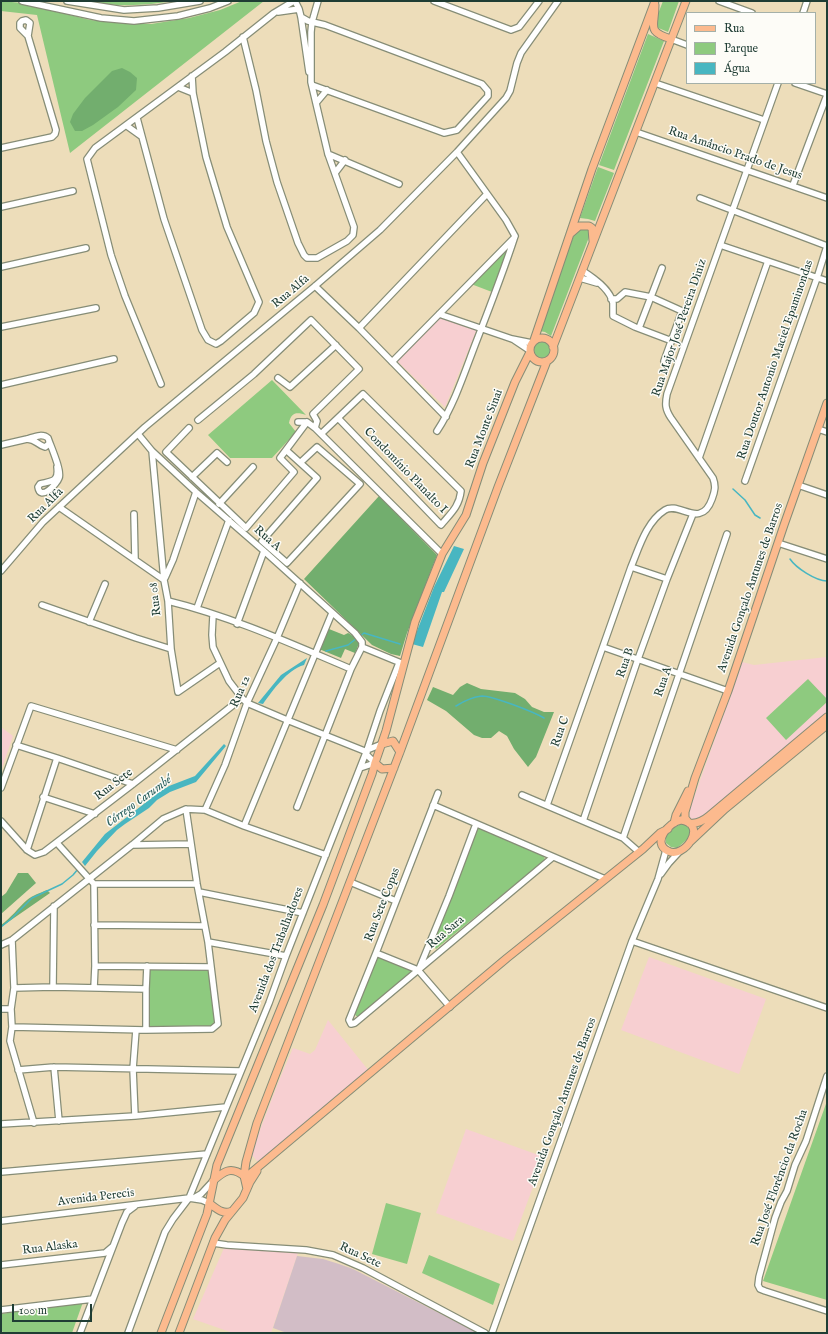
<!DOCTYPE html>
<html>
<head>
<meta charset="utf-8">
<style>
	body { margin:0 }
	#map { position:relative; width:828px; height:1334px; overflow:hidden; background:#edddba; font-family:"IM FELL English",serif }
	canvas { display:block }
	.frame { position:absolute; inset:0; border:2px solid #1f3d34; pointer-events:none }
	.legend { position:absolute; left:686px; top:12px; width:130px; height:72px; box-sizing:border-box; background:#fdfcf7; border:1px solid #a4b0a9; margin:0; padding:5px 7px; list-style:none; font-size:12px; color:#1f3d34 }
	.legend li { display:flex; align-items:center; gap:8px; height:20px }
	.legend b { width:20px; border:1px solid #a4b0a9 }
	.scale { position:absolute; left:12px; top:1304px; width:80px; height:18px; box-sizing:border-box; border:2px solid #1f3d34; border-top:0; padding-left:5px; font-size:12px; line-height:14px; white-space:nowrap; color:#1f3d34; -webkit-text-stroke:3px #fdfcf7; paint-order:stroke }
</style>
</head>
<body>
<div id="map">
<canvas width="828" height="1334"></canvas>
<div class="frame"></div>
<ul class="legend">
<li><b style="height:5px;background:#fcba8e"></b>Rua</li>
<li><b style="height:11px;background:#8eca7f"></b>Parque</li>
<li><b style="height:11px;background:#48b6c1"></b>Água</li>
</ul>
<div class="scale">100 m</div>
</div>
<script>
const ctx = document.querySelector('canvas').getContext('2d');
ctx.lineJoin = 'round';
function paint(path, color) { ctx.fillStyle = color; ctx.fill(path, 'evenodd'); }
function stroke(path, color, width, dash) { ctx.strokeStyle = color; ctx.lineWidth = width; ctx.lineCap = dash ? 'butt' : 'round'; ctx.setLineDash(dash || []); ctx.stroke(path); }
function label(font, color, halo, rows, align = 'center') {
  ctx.font = font + ' "IM FELL English",serif'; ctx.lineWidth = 3; ctx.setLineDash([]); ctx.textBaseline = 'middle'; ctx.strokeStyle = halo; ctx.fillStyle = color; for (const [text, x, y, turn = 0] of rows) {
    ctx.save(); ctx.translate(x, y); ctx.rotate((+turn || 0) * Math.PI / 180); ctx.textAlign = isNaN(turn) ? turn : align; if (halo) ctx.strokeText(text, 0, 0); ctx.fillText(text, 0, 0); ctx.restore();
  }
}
const built = new Path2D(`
	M438,315l39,14 -32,78 -49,-47z
	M827,657v56l-124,104 -8,2h-4l-2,-3 1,-7 52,-147 12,3z
	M1,727l12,9 -12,35z
	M649,957l117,42 -27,75 -118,-44z
	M328,1020l41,51 -109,91 -3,-1 -5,-6v-4l26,-68 15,-35 17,6 5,-4z
	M466,1129l78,28 -31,84 -77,-28z
	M224,1248l74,5 -27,80h-38l-40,-14z`);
const industrial = new Path2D(`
	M297,1256l26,3 16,5 14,5 125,64h-191l-14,-5z`);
const green = new Path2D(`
	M1,1l21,2 68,17 34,3 27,1 38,-6 31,-8 22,-9h22l-194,152 -33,-138 -36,-4z
	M90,1h85c-28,4 -57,7 -85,0z
	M663,1h16l-11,31 -12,-5 -1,-5z
	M648,34l16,7 -50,129 -15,-5z
	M598,167l16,6 -19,48 -7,-2 -8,-1z
	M588,228l3,4 -40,104 -6,-4 -6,-1 36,-99 5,-3z
	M509,245l-17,47 -21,-8z
	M534 350a8 8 0 1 1 16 0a8 8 0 1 1-16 0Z
	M272,380l34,35c-9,-3 -15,-3 -17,8l7,9 -24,26h-42l-22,-23z
	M808,679l19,20v3l-41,38 -20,-22z
	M681,824h4l5,3v10l-13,11 -6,-1 -5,-4v-7l8,-8z
	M478,827l66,29 1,4 -109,89 -4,-4z
	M377,956l30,11 4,3v2l-52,44h-3l-1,-2z
	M148,967l61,2 7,51 -5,6 -64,2z
	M827,1101v199l-64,-19z
	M386,1203l35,10 -14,51 -35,-10z
	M429,1255l71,29 -7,21 -71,-32z
	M83,1302l-11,31h-67l-4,-2v-17z`);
const forest = new Path2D(`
	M122,68l8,4 7,6 -1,12 -18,17 -25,18 -11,6h-7l-5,-9 3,-8 12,-16 27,-27z
	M379,496l58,59 -30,78 -7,23 -9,-2 -19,-9 -68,-66z
	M329,629l15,6 4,-2c11,6 13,9 7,20l-10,-4 -4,9 -22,-9z
	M467,683l14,6 34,4 10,6 7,8 12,5h10l-18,45 -8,10 -14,-18 -7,-13 -8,-5 -8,7h-9l-8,-3 -28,-24 -19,-11 6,-13 20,8 7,-8z
	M18,873h10l8,10 -35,31v-17l5,-4z
	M47,890l3,3 -49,34v-2c10,-7 17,-17 26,-25 6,-5 13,-7 20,-10z`);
const water = new Path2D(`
	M454,546l10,3 -20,43h-2l-19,55 -11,-3 22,-57z
	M307,658l-3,7c-17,5 -31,25 -41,39l-5,-1 23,-28z
	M224,744l2,2 -30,36 -26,10 -13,8 -8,8 -24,16 -8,6 -20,21 -12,15 -3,-4 23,-28 53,-41 11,-7 26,-10z`);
const stream = new Path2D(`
	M733,489l12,11 10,15 5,3
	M790,559c6,9 26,22 37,22
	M360,636l4,-3 36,11
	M326,651l22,-6 9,-7
	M456,706c8,-5 16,-9 26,-10 11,0 52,16 62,22
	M1,927l10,-8 21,-21 30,-14 11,-9 5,-6`);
const minor = new Path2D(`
	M22,1l79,17 33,3 44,-5 32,-8 18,-7
	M67,1l57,9 34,-2 42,-7
	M295,1l4,8 2,8 8,55
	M434,1l77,29 8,-3 20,-26
	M719,1l33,12
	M278,12l21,-3
	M803,13l4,-12
	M301,17l7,4 17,4 157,59 6,7v5l-31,34 -13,3 -132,-48
	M243,37l13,53 10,51 11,41 21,61 6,12 3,3h10l30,-17 6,-6 1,-8 -26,-73 -17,-72v-50l1,-10 6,-21
	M671,39l16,6
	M655,83l109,37
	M795,83l32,11
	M178,87l15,6
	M316,103l11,-13
	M137,118l27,101 38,111 6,10 8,4 5,-3 33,-28 5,-11 -32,-75 -21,-70 -13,-64 -1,-17
	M127,126l14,10
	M636,132l191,66
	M1,148l51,-11 3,-3 1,-4 -28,-94 -8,-8v-5l2,-2 4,-1 4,3 -2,13
	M457,152l49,68 9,16
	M328,154l71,30
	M335,173l10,-13
	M793,185l34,-90
	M700,198l127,48
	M1,207l72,-16
	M720,245l107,36
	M1,267l85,-19
	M583,271c11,7 27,18 30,32 0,4 0,9 0,13l22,11 37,14
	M580,278l17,5
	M315,286l44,42 87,89
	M611,299h6l8,-7 26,5 31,14 -18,50
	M439,314l73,25 20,4
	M1,327l95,-19
	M359,328l128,-134
	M639,328l23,-60
	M514,340l15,10
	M392,362l122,-124
	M278,378l12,9 46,-42
	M161,384l-36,-88 -14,-41 -24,-96 8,-11 130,-96 49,-39 20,-12
	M1,385l113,-26
	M198,420l56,-46 57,-54 48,49 -46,45 4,7 -2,7
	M298,422h9l8,6 127,126
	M189,428l-23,24 80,76 48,-56 -14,-14 27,-36
	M818,429l9,3
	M437,431c17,-26 27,-57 38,-86 14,-36 28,-72 40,-109
	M138,434l14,17 44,41 68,59 91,82 7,9v5
	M321,434l42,-40 98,97c-2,16 -10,22 -20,34l-103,-107
	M49,441v3l-4,3c-9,-3 -8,-7 -18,-8 7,-2 15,-6 21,-1 3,9 14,33 11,40 -2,6 -19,24 -21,9l2,-3c12,-3 19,-2 17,-17
	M1,445l26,-6
	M286,450l31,28 -55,63 25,22 73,-79 -43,-37 -16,15
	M152,451l12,129 4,21 3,48 7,43 42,-29
	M699,458l69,-197
	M192,477l25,-24 10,9
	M745,481l72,-203 10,-32
	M798,485l29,10
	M219,504l34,-37
	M59,507l105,73
	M134,514l1,45
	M778,543l49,16
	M631,567l36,12
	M1,571l42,-49 102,-95 170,-141 65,-56 77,-78 49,-54 4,-7 7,-28 4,-10 37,-52
	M165,578l8,-18 23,-68
	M168,601c62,15 124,43 183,68
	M42,605l94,33 35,11
	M197,608l32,-88
	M213,615l-1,20 1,12 16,34 13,17 5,5 40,17 80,32
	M89,622l16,-38
	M237,624l27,-73
	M362,647l39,16
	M603,647l125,44
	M16,745l41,13 76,26
	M367,750l15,-6
	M360,768l15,-5 -9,-9
	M1,788l30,-82 146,44
	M438,793l-62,160 -27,67 2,4 4,-1 198,-166
	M522,795l101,43 16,14
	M43,797l52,17
	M433,805l172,74
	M547,805l84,-238c8,-19 15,-45 34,-57 14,-9 36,20 47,-11 3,-8 4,-13 1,-21l-42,-60c-6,-9 -6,-14 -4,-24l111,-311
	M297,807l54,-138 11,-22
	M205,810l20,-45 22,-62 30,-65 23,-55
	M1,821l26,29 8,5 9,-3 89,-68 109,-86
	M583,821l55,-162 29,-80 26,-65
	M244,826l88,-213
	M623,838l104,-304
	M57,843l37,41 1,82 -1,22
	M132,845l59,-1
	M27,850l30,-92
	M661,874l8,-11 11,-12
	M350,882l46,19
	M94,884h103
	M199,892l104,21
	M94,925l110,1
	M12,940l2,48 -3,21 1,18 -2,14 24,82
	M632,941l195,67
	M208,942l78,14
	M1,945l11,-5 120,-95 31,-26 23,-10 19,1 39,16 82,29
	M376,953l42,17 32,37
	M95,966l116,1
	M419,969l30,-73 27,-72
	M53,987l1,-81
	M14,988l39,-1 93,2
	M1,1009h10
	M12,1027l134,3 66,-1 6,-5 -10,-82 -11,-58 -11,-75
	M146,1030v-41l1,-23
	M54,1067l5,54
	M18,1070l36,-3 186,4
	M827,1076l-21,65 -11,24 -8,26 -6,11 -6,16 -16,59 -1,8 2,4 5,2 62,20
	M135,1116l-2,-47 3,-39
	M1,1124l134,-8 91,-9
	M1,1172l206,-18
	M194,1198l7,-4 12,-13
	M1,1221l188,-23 13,2 7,3
	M213,1243l14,2 79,5 27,5 30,13 122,65
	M1,1265l104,-12 7,-6
	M1,1310l92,-11
	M80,1333l42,-110 5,-11 8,-6
	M128,1333l37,-101 8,-13 16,-21 80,-195 17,-47 81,-206 13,-39 19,-48
	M492,1333l140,-392 26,-62 8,-29`);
const major = new Path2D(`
	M655,5c0,22 -9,26 16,34
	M571,233l8,-7h10l3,2 1,13
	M530 350a12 12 0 1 1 24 0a12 12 0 1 1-24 0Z
	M534,340l58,-171 63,-168
	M553,347l133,-346
	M382,744l11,-3 7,11
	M375,763l7,6 12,-1
	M681,820c28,4 3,40 -13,31 -17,-8 1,-29 13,-31z
	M674,823l2,-8 12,-24
	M689,823l-4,-5v-6l10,-34 33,-87 56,-166 43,-122
	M690,823c7,1 13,-2 19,-7l118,-99
	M690,842l35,-33 102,-84
	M245,1178l262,-220 136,-109 17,-16 8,-4
	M213,1181c11,-10 18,-15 31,-5
	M247,1189l-3,-13 2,-14 11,-39 143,-371 98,-265 49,-126
	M209,1203c8,6 14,12 23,8
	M161,1333l46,-119 10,-49 106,-260 49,-131 3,-11 11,-32 29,-109 27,-68 24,-39 17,-52 32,-81 15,-30
	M179,1333l36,-95 10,-18 18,-22 7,-16 7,-11`);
const streetNames = [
	["Rua Amâncio Prado de Jesus",735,154,19],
	["Rua Alfa",291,292,-40],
	["Rua Major José Pereira Diniz",680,328,-71],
	["Rua Doutor Antonio Maciel Epaminondas",776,360,-71],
	["Rua Monte Sinai",485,429,-69],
	["Condomínio Planalto I",405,471,46],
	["Rua Alfa",46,506,-45],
	["Rua A",267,539,41],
	["Avenida Gonçalo Antunes de Barros",751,588,-71],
	["Rua 08",156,599,-97],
	["Rua B",626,663,-71],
	["Rua A",664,682,-71],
	["Rua 12",241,692,-67],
	["Rua C",561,732,-70],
	["Rua Sete",114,785,-38],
	["Rua Sete Copas",383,905,-69],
	["Rua Sara",446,933,-40],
	["Avenida dos Trabalhadores",277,950,-69],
	["Avenida Gonçalo Antunes de Barros",563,1102,-70],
	["Rua José Florêncio da Rocha",780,1178,-70],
	["Avenida Perecis",96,1198,-7],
	["Rua Alaska",50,1248,-7],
	["Rua Sete",360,1256,25]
];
const waterNames = [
	["Córrego Carumbé",139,802,-36]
];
paint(built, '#f7cfd1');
paint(industrial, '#d2bdc6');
paint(green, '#8eca7f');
paint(forest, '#72ae6e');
paint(water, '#48b6c1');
stroke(stream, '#48b6c1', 1.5);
stroke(minor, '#868d77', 8);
stroke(major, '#868d77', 9);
stroke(minor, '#fff', 5.5);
stroke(major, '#fcba8e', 7);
label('12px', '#1f3d34', '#fdfcf7', streetNames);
label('italic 13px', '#2b615e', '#fdfcf7', waterNames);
</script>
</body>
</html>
